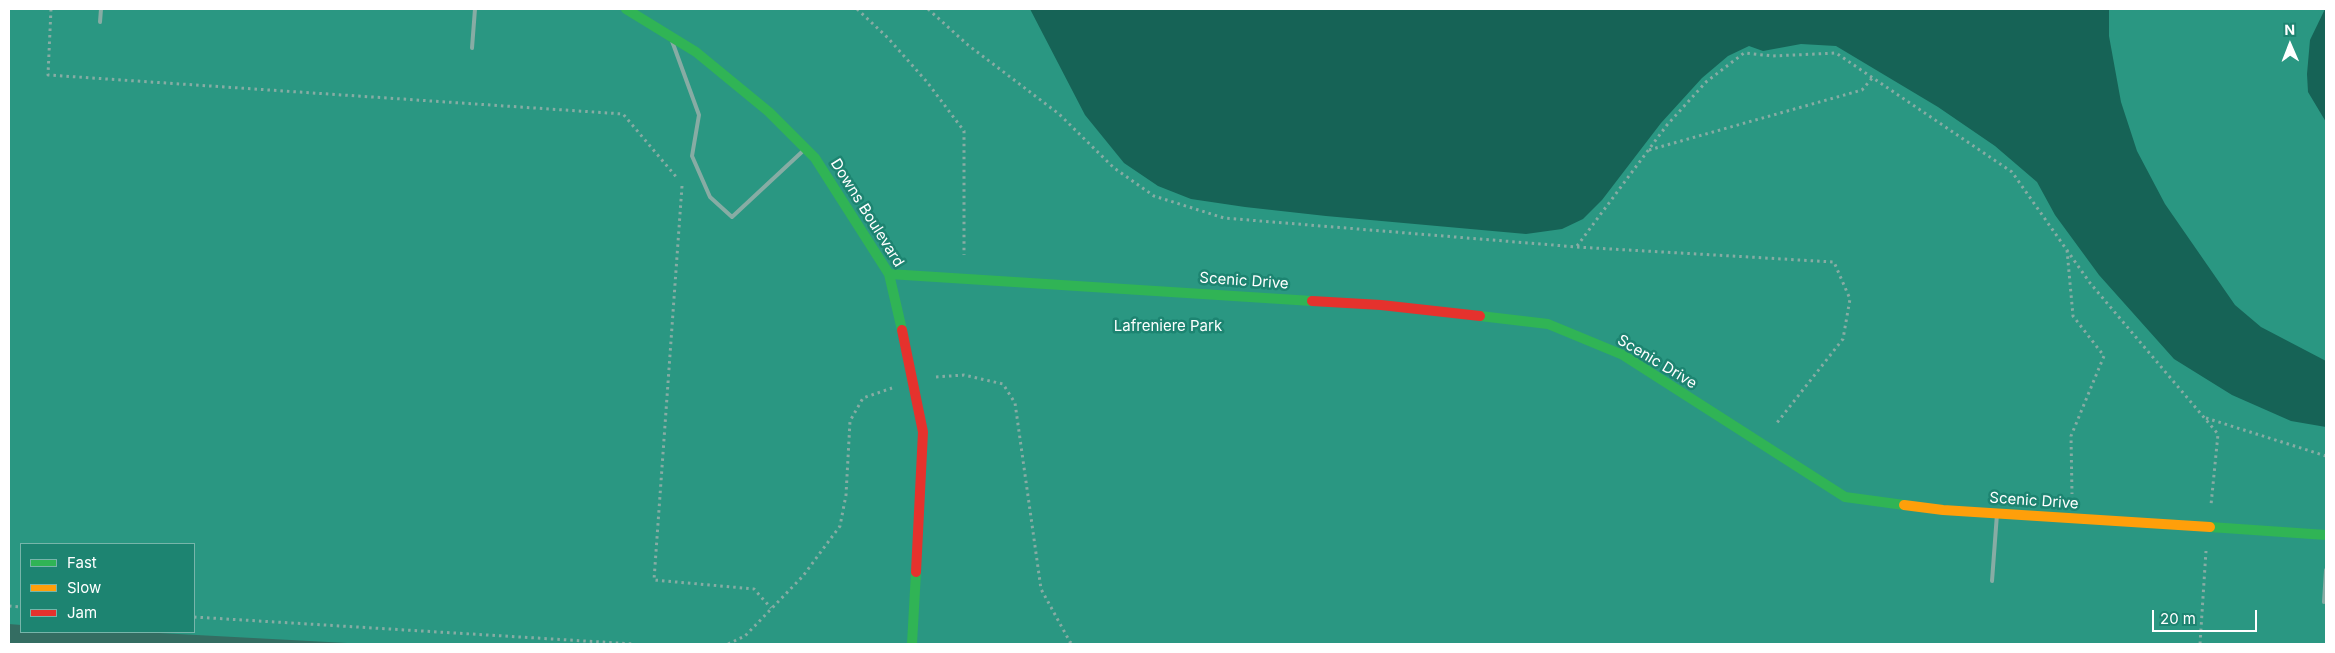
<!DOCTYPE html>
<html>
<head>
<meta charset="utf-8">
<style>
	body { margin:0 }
	#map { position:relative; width:2335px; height:653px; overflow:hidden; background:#346d62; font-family:Inter,sans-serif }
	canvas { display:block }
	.frame { position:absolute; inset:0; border:10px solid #fff; pointer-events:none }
	.legend { position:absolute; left:20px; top:543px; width:175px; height:90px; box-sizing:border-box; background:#1d8471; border:1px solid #77b5aa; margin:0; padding:6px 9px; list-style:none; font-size:15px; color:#fff }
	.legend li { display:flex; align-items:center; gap:10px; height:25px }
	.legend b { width:25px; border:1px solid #77b5aa }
	.north { position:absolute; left:2265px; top:20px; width:50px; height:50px; -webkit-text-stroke:4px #1d8471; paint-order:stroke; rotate:359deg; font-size:14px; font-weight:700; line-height:20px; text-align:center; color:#fff }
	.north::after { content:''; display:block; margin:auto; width:18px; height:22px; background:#fff; clip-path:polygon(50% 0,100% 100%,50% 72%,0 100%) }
	.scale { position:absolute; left:2152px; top:610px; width:105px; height:22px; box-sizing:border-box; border:2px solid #fff; border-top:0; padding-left:6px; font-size:15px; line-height:18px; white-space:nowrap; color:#fff; -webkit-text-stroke:4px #1d8471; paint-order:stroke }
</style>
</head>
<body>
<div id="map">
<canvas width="2335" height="653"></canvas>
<div class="frame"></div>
<ul class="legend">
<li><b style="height:6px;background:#30b455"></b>Fast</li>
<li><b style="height:6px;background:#ff9f0a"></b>Slow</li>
<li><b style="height:6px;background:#e5322d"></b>Jam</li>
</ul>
<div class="north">N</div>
<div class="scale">20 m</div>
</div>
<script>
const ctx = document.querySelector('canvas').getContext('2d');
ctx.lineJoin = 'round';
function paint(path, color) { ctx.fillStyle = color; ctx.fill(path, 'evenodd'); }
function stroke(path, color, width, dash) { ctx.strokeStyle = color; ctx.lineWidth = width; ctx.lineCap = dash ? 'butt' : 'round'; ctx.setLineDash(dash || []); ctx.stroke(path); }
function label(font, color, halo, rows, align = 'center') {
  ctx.font = font + ' Inter,sans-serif'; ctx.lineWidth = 5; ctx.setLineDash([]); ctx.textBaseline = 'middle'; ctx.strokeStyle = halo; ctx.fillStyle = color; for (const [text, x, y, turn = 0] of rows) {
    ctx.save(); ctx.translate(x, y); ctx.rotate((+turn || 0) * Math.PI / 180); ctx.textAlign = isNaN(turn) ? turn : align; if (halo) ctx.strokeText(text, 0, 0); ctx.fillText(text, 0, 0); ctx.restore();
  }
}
const green = new Path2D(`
	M9,9h2317v635h-1960l-226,-12h54v-88h-173v81l-12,-1z`);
const water = new Path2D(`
	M1030,9h1079v27l12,66 16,49 28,53 70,101 26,22 65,34v66l-35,-6 -59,-26 -58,-36 -75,-84 -44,-60 -18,-33 -42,-36 -57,-39 -102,-61 -35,-2 -38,7 -14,-5 -21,10 -26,22 -41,45 -59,77 -19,19 -21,10 -36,5 -200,-18 -81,-9 -54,-8 -33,-13 -34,-23 -39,-48z
	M2325,9h1v113l-18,-30 -1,-18 3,-34z`);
const path = new Path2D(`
	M51,9l-3,66 575,39 55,65
	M857,9l31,29 39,44 37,49v124
	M928,9l40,36 91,69 55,54 40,28 70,22 353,29 257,15 16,37 -7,40 -67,85
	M1649,150l213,-60 11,-13
	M682,186l-28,394 100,9 17,19
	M1577,246l90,-121 39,-43 38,-29 29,3 63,-3 176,119 78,111 128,151 -7,71
	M2067,250l6,66 31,40 -33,80 1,58
	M936,377l28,-2 39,9 12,19 26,186 29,53 4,2
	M2206,418l120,38
	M9,606l12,1
	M194,617l440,27
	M728,644l17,-8 58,-60 37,-50 6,-31 4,-74 13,-23 29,-10
	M2200,644l6,-93`);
const lane = new Path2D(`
	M100,22l1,-13
	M672,41l27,74 -7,41 18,41 22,20 72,-67
	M472,48l3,-39
	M1992,581l5,-67
	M2324,602l2,-32`);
const fast = new Path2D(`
	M626,9l70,43 73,60 46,46 74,116 13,56
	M889,274l423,27
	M1480,316l68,8 75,31 222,142 59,8
	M2210,527l116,8
	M912,644l4,-72`);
const slow = new Path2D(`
	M1904,505l39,5 267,17`);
const jam = new Path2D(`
	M1312,301l69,4 99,11
	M902,330l21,102 -7,140`);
const streetNames = [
	["Downs Boulevard",867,213,58],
	["Scenic Drive",1244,281,4],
	["Scenic Drive",1657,362,31],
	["Scenic Drive",2034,501,4]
];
const parkNames = [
	["Lafreniere Park",1168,326]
];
paint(green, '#2a9782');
paint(water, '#166356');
stroke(path, '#87aca4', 3, [2.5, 4]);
stroke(lane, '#87aca4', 4);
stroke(fast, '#30b455', 10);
stroke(slow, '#ff9f0a', 10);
stroke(jam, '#e5322d', 10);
label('15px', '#fff', '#1d8471', streetNames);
label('15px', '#fcfffe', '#1d8471', parkNames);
</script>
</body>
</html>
